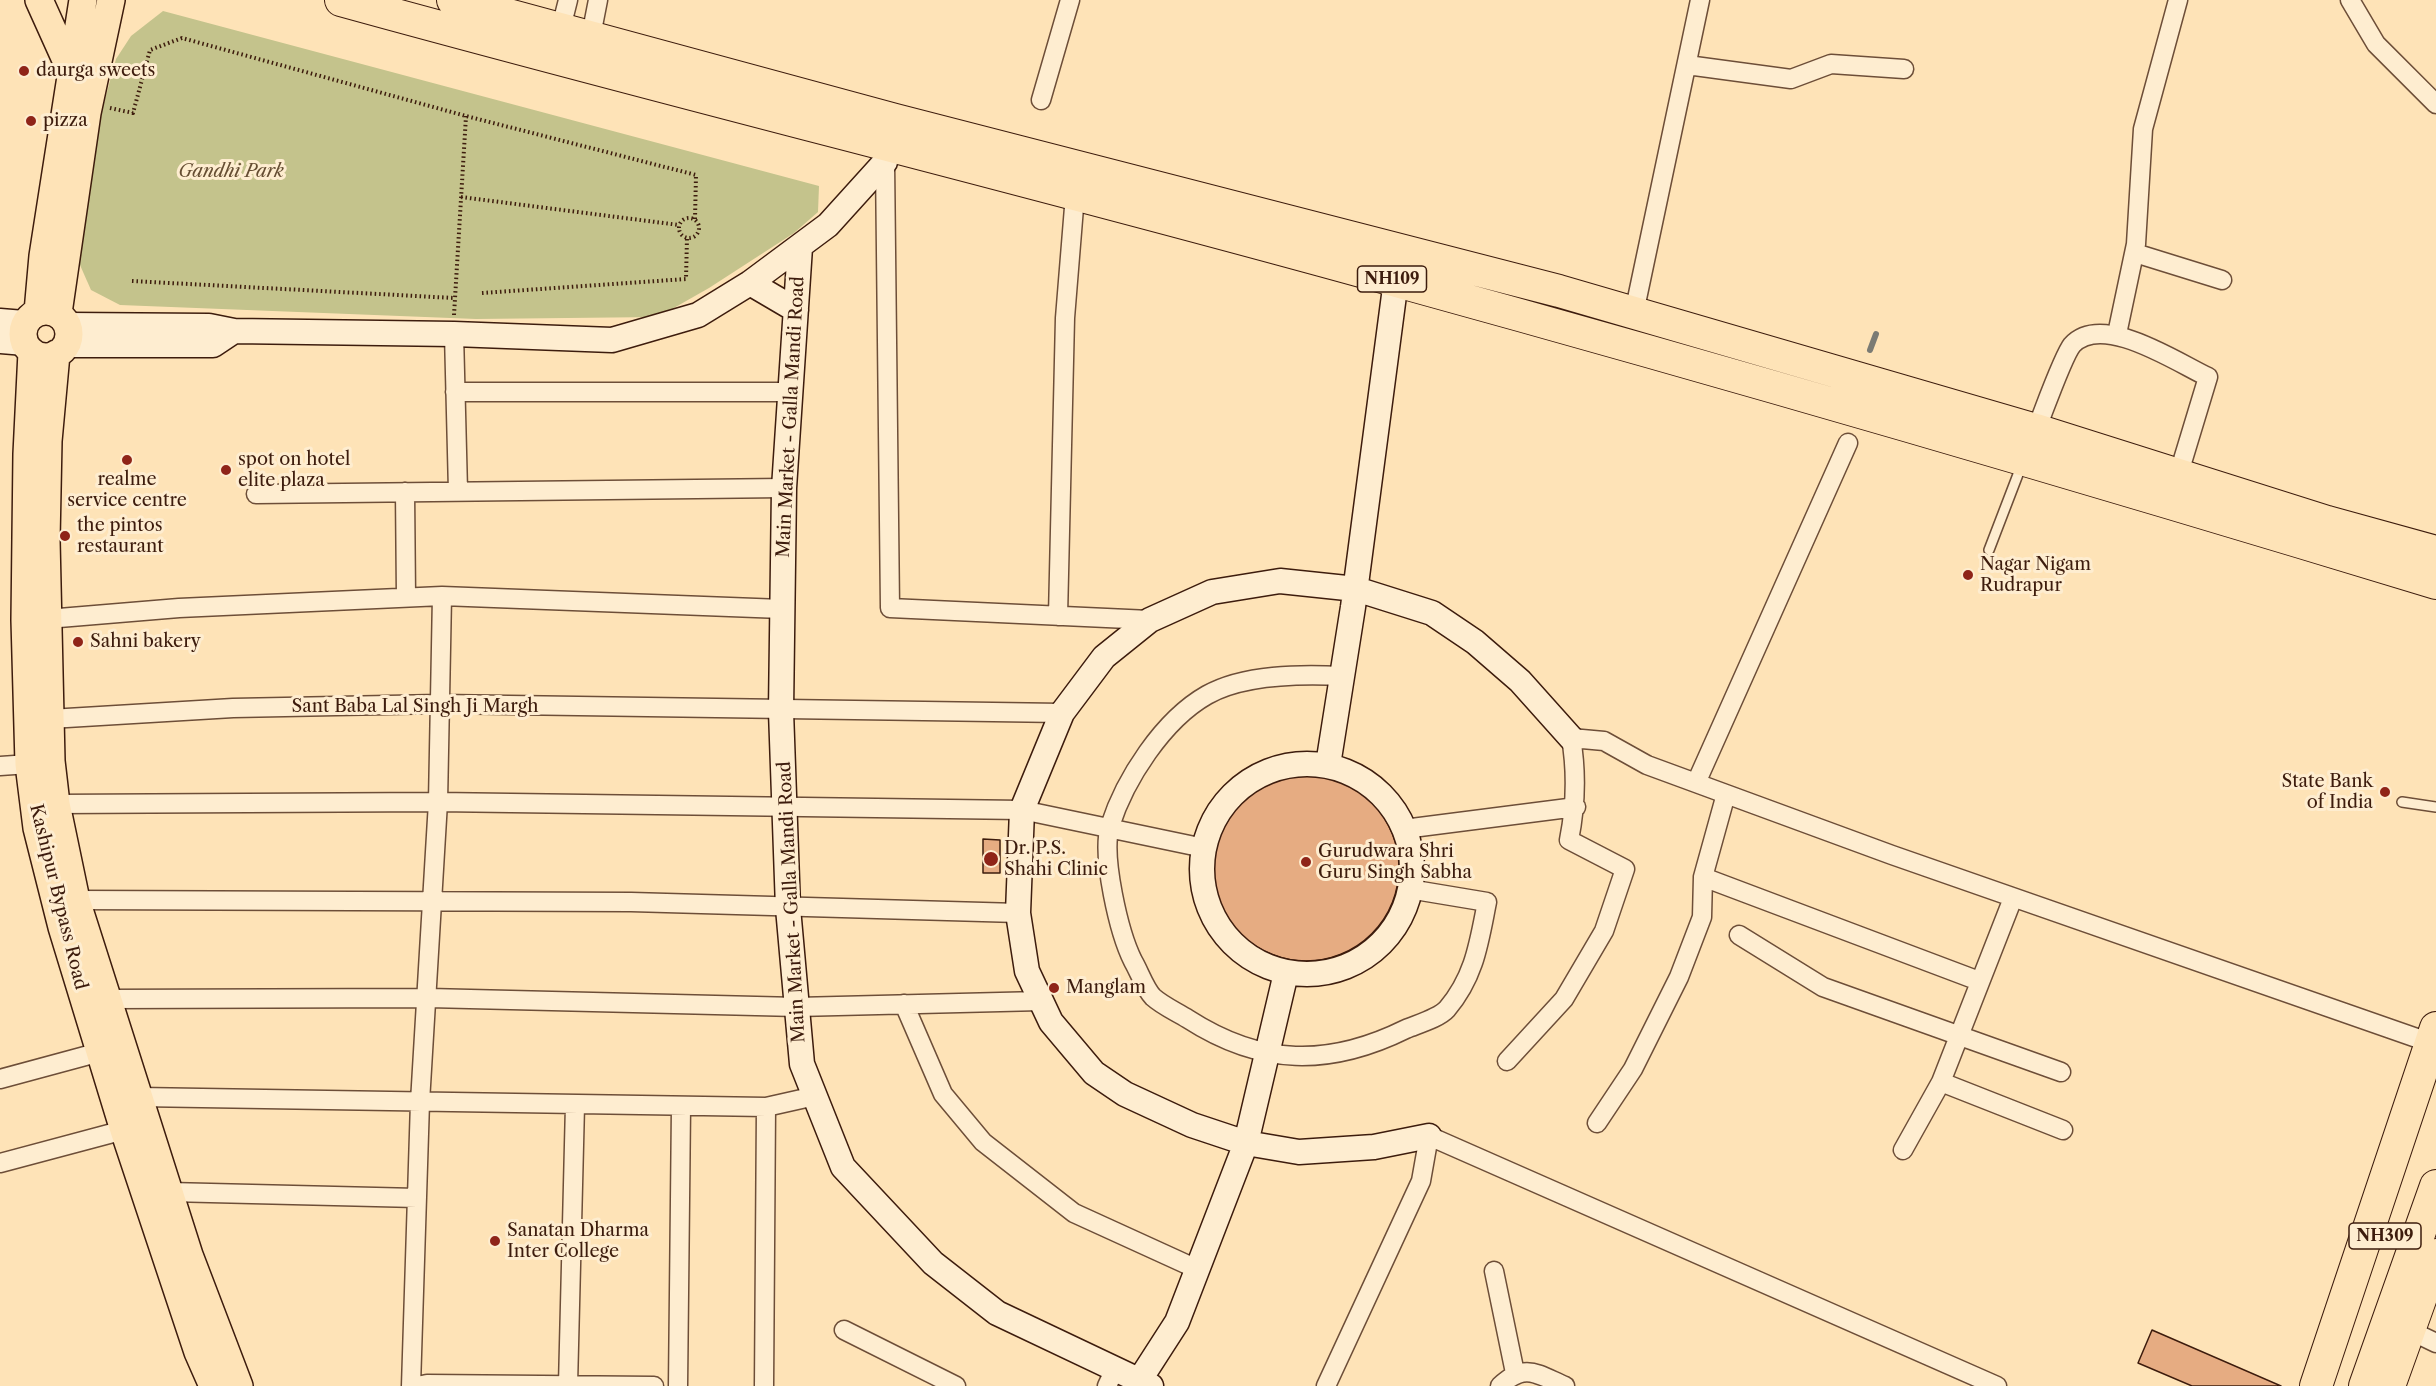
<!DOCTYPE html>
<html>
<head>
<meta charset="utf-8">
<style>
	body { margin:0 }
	canvas { display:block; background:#fee3b7 }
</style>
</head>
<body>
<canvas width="2436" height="1386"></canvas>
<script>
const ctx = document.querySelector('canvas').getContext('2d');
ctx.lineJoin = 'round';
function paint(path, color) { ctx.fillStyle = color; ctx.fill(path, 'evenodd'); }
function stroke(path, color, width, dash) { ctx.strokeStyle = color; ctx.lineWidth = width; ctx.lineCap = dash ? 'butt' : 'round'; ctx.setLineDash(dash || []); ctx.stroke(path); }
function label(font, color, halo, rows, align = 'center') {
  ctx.font = font + ' "Libre Caslon Text",serif'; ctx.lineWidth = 6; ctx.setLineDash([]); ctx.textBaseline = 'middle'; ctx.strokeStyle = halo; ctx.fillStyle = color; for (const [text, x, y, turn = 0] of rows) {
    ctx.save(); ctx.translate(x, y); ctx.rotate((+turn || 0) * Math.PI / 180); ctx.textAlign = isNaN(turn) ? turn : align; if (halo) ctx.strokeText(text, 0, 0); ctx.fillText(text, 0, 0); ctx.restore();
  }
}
const green = new Path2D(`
	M163,11l656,175 -1,26 -24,21 -85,55 -51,29 -182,2 -356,-14 -29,-15 -15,-34 21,-128 19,-69 15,-23z`);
const stream = new Path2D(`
	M1870,350l6,-16`);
const building = new Path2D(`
	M1213 868a93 93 0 1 1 186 0a93 93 0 1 1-186 0Z
	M983,839l17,1v33h-17z
	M2152,1330l129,56h-89l-54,-23z`);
const path = new Path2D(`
	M110,108l23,5 17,-63 32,-12 284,78 230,59 -1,44
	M461,197l218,28
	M679 228a10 10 0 1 1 20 0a10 10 0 1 1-20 0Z
	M132,281l322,17
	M482,293l204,-14 1,-41
	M454,315l12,-199`);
const lane = new Path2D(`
	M1989,550l33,-86
	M2402,802l34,5`);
const street = new Path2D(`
	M2350,0l26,44 60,60
	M561,28l7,-28
	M591,36l7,-36
	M1687,65l104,14 40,-15 73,5
	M1041,100l29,-100
	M885,162l5,446 260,12
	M2135,253l87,27
	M1634,313l66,-313
	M454,334l4,157
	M2117,334l19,-90 7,-115 35,-129
	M455,392h335
	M2036,430c7,-17 27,-74 36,-85 30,-33 104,17 136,32l-30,99
	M405,492l1,105
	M256,494l528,-6
	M1058,616l7,-298 10,-123
	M47,619l132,-11 263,-12 340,13
	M1342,676c-41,-2 -98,-2 -135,19 -44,25 -82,84 -97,131 -9,30 9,107 23,135 6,10 12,28 20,36 10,9 24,15 35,22 73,47 141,48 218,10 12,-5 33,-11 41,-20 28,-33 32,-67 40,-107l-78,-13
	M50,719l183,-11 207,-4 622,9
	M0,766l29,-2
	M1696,783l152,-340
	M56,804l382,-2 584,8 182,38
	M1404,829l172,-22
	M1703,877l276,104
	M76,900l555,2 387,11
	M1739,935l84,52 238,85
	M108,999l321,-1 368,9 244,-6
	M904,1004l39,90 40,48 91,71 125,57
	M1507,1061l57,-62 40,-68 21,-62 -56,-29c7,-35 8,-67 2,-102l33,3 43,24 245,90 539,188
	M0,1079l100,-27
	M1941,1082l122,48
	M139,1097l627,10 49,-11
	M1597,1123l36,-54 46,-92 23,-60 1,-40 23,-83
	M1903,1150l38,-68 72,-184
	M0,1163l124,-33
	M169,1192l248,6
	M1494,1271l21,102
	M844,1330l112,56
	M2409,1330l27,13
	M568,1385l7,-280
	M411,1386l9,-284 18,-300 4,-206
	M418,1386l9,-2 227,2
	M678,1386l3,-279
	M764,1386l2,-279
	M1107,1386l7,-15
	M1326,1386l95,-205 8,-45 568,250
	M1500,1386c25,-24 37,-12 65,0`);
const secondary = new Path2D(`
	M800,247l-16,241 -3,223 7,197 14,156 41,103 90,96 64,50 154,73
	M750,283l46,27
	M0,321l24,2
	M67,325l142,1 25,5 220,3 158,6 86,-25 52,-32 78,-58 57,-63 2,-16
	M0,341l25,2
	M66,345h147l21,-14
	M1202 869a105 105 0 1 1 210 0a105 105 0 1 1-210 0Z
	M1328,765l25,-158 43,-327
	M1429,1136l-55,11 -75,5 -53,-9 -54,-18 -67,-31 -31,-21 -43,-51 -24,-51 -9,-58 4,-103 40,-97 42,-56 46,-37 62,-28 68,-11 76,8 76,24 43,29 45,39 51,57
	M1139,1381l38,-59 69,-179 40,-170`);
const primary = new Path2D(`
	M39,0l32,71
	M23 334a23 23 0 1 1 46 0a23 23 0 1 1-46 0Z
	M38,312l5,-56 40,-256
	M58,313l29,-200 24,-113
	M32,352l-5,102 -2,166 4,144 8,64 25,99 62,203 74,222 15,34
	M56,354l-8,87 -2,99 5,221 5,43 20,96 113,355 50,131`);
const highway = new Path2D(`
	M341,0c351,97 705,183 1056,281 348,96 694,197 1039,302
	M453,0l442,120 664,171 477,139 291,92 109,30
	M2316,1386l120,-358
	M2365,1386l71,-200
	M2389,1386l47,-131`);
const markers = [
	[24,71,6,"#8f2418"],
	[31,121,6,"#8f2418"],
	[127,460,6,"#8f2418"],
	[226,470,6,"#8f2418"],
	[65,536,6,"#8f2418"],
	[1968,575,6,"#8f2418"],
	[78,642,6,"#8f2418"],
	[2385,792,6,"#8f2418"],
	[991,859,8,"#8f2418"],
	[1306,862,6,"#8f2418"],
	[1054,988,6,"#8f2418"],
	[495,1241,6,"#8f2418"]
];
const shields = [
	[1392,279,69],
	[2385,1236,72]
];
const shieldNames = [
	["NH109",1392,279],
	["NH309",2385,1236]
];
const poiNames = [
	["daurga sweets",36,71],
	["pizza",43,121],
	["spot on hotel",238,460],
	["elite plaza",238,481],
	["realme",127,480,"center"],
	["service centre",127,501,"center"],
	["the pintos",77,526],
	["restaurant",77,547],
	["Nagar Nigam",1980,565],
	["Rudrapur",1980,586],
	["Sahni bakery",90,642],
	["State Bank",2373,782,"right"],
	["of India",2373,803,"right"],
	["Dr. P.S.",1004,849],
	["Shahi Clinic",1004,870],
	["Gurudwara Shri",1318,852],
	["Guru Singh Sabha",1318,873],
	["Manglam",1066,988],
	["Sanatan Dharma",507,1231],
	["Inter College",507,1252]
];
const parkNames = [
	["Gandhi Park",231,172]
];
const streetNames = [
	["Main Market - Galla Mandi Road",791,417,-87],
	["Sant Baba Lal Singh Ji Margh",415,707],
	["Kashipur Bypass Road",58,897,76],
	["Main Market - Galla Mandi Road",792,902,-93]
];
paint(green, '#c4c38c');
stroke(stream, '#7b7b74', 6);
paint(building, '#e6ac82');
stroke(building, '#3d1c0d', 1.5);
stroke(lane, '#6d4e38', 12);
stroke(street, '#6d4e38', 21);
stroke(secondary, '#3d1c0d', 27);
stroke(primary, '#3d1c0d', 30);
stroke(highway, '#3d1c0d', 34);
stroke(path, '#3d1c0d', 4, [1.5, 3]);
stroke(lane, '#feedd0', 9);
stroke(street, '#feedd0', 18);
stroke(secondary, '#feedd0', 24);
stroke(primary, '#fee3b7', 27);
stroke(highway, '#fee3b7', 32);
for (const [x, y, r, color] of markers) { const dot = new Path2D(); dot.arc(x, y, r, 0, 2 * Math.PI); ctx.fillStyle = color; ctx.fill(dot); stroke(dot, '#feedd0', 2); }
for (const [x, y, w] of shields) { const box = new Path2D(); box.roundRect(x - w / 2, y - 13, w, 26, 4.5); ctx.fillStyle = '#feedd0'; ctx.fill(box); stroke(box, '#3d1c0d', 1.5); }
label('bold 16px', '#3d1c0d', null, shieldNames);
label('18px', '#3d1c0d', '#feedd0', poiNames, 'left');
label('italic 18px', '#664e33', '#feedd0', parkNames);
label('18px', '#3d1c0d', '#feedd0', streetNames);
</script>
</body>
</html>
